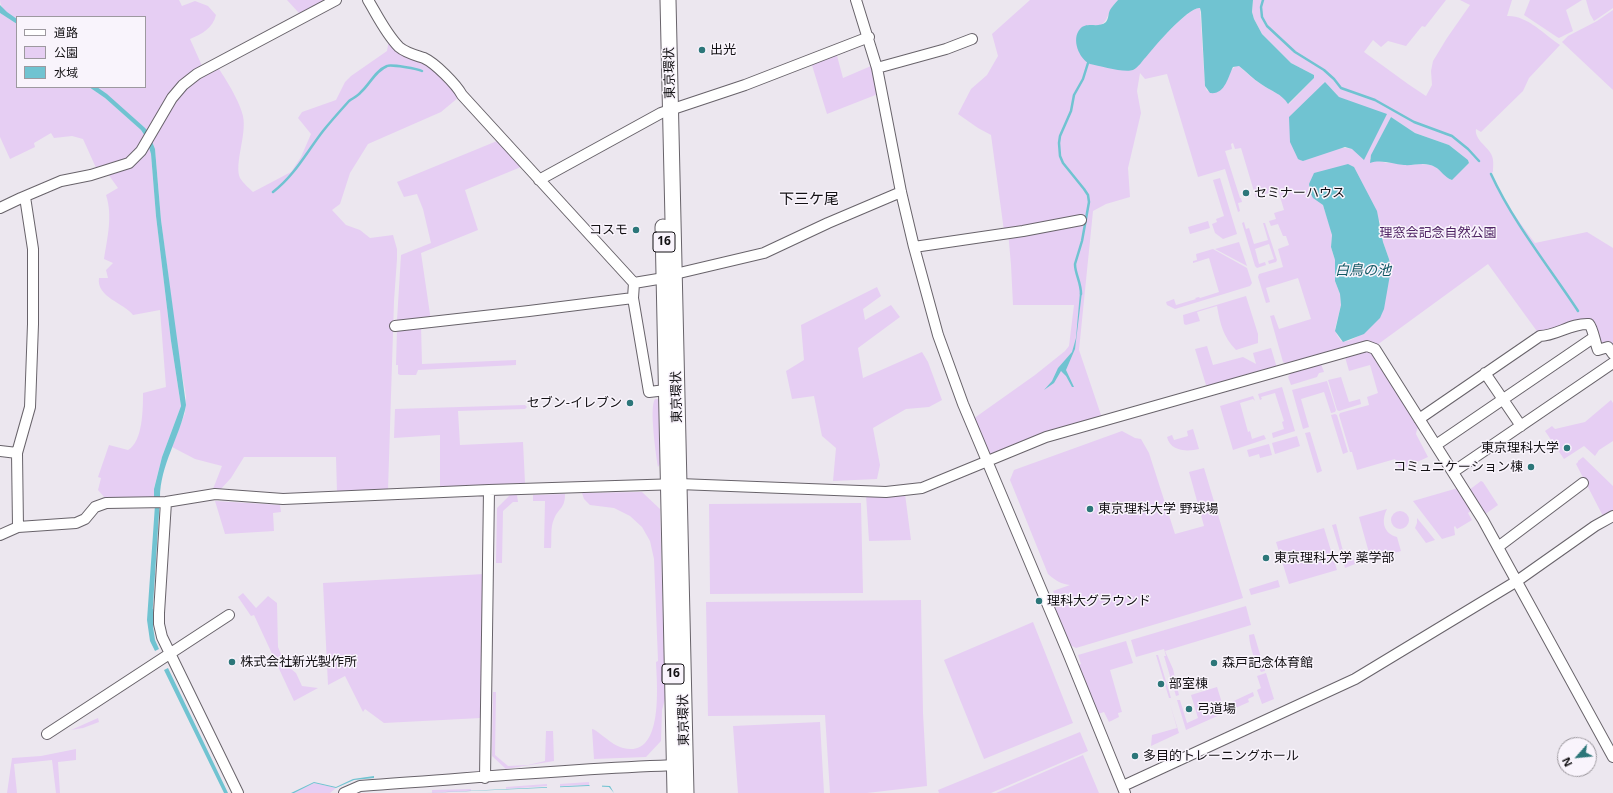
<!DOCTYPE html>
<meta charset="utf-8">
<style>
body{margin:0}
#map{position:relative;width:1613px;height:793px;overflow:hidden;background:#ece7ef;font-family:"Open Sans","Noto Sans JP",sans-serif}
canvas{display:block}
.legend{position:absolute;left:16px;top:16px;width:130px;height:72px;box-sizing:border-box;background:#f9f4fc;border:1px solid #9d999f;margin:0;padding:5px 7px;list-style:none;font-size:12px;color:#131114}
.legend li{display:flex;align-items:center;gap:8px;height:20px}
.legend b{width:20px;border:1px solid #9d999f}
.north{position:absolute;left:1557px;top:737px;width:40px;height:40px;box-sizing:border-box;background:#f9f4fc;border:1px solid #9d999f;border-radius:50%;rotate:243deg;font-size:11px;font-weight:700;line-height:16px;text-align:center;color:#131114}
.north::after{content:'';display:block;margin:auto;width:14px;height:18px;background:#2c7679;clip-path:polygon(50% 0,100% 100%,50% 72%,0 100%)}
</style>
<div id="map">
<canvas width="1613" height="793"></canvas>
<ul class="legend">
<li><b style="height:5px;background:#fff"></b>道路</li>
<li><b style="height:11px;background:#e6cef3"></b>公園</li>
<li><b style="height:11px;background:#70c3d1"></b>水域</li>
</ul>
<div class="north">N</div>
</div>
<script>
const g = document.querySelector('canvas').getContext('2d');
g.lineJoin = 'round';
function paint(path, color) {
  g.fillStyle = color;
  g.fill(path, 'evenodd');
}
function trace(path, color, width, dash) {
  g.strokeStyle = color;
  g.lineWidth = width;
  g.lineCap = dash ? 'butt' : 'round';
  g.setLineDash(dash || []);
  g.stroke(path);
}
function write(font, color, halo, rows, align = 'center') {
  g.font = font + ' "Open Sans","Noto Sans JP",sans-serif';
  g.lineWidth = 3;
  g.setLineDash([]);
  g.textBaseline = 'middle';
  g.strokeStyle = halo;
  g.fillStyle = color;
  for (const [text, x, y, turn = 0] of rows) {
    g.save();
    g.translate(x, y);
    g.rotate((+turn || 0) * Math.PI / 180);
    g.textAlign = isNaN(turn) ? turn : align;
    if (halo) g.strokeText(text, 0, 0);
    g.fillText(text, 0, 0);
    g.restore();
  }
}
paint(new Path2D(`
 M 0,0 L 179,0 L 182,6 L 195,1 L 208,6 L 216,15 C 213,28 202,34 190,39 L 203,68 L 148,131 L 97,87 L 145,87 L 145,17 L 17,17 L 17,19 C 9,14 0,10 0,0 Z
 M 287,0 L 330,0 L 306,14 L 299,13 Z
 M 1030,0 L 1118,0 C 1115,3 1112,7 1110,11 C 1105,23 1103,28 1088,25 L 1086,62 L 1090,64 L 1137,67 C 1145,57 1188,6 1200,8 L 1205,86 L 1207,91 L 1237,65 L 1239,66 C 1246,72 1253,79 1261,84 C 1271,91 1282,94 1289,104 L 1314,78 L 1314,75 L 1291,63 L 1262,34 L 1254,19 L 1252,12 L 1253,0 L 1446,0 L 1425,27 L 1422,26 L 1406,46 L 1388,41 L 1381,47 L 1373,40 L 1364,52 L 1408,84 L 1426,96 L 1432,85 L 1431,71 L 1433,61 L 1447,38 L 1470,5 L 1460,0 L 1512,0 L 1507,16 C 1527,15 1545,35 1560,45 L 1529,78 L 1523,91 L 1481,132 L 1476,129 C 1474,140 1489,147 1492,156 C 1494,161 1493,167 1493,172 L 1490,174 C 1503,199 1518,221 1535,243 L 1587,232 L 1613,248 L 1613,350 L 1599,347 L 1593,325 L 1539,334 L 1488,264 L 1377,345 L 1371,342 L 1289,365 L 1283,362 L 1270,316 L 1274,315 L 1279,329 L 1311,319 L 1298,278 L 1266,288 L 1270,302 L 1266,303 L 1258,277 L 1259,274 L 1283,267 L 1278,249 L 1289,245 L 1286,236 L 1283,236 L 1278,224 L 1271,226 L 1269,221 L 1276,219 L 1274,213 L 1284,210 L 1278,190 L 1259,196 L 1256,198 L 1241,148 L 1235,149 L 1233,143 L 1231,144 L 1232,149 L 1225,151 L 1240,198 L 1241,198 L 1242,202 L 1238,203 L 1240,211 L 1238,212 L 1225,169 L 1198,177 L 1167,74 L 1145,79 L 1140,73 L 1137,91 L 1141,113 L 1128,168 L 1130,197 L 1106,204 L 1093,211 L 1079,350 L 1102,418 L 990,458 L 973,419 L 1035,375 L 1065,351 L 1069,346 L 1074,305 L 1013,305 L 1011,265 L 1008,231 L 1004,231 L 991,135 L 978,128 L 958,114 L 971,89 L 987,75 L 998,56 L 992,34 ZM 1324,82 L 1339,97 L 1352,149 C 1336,145 1318,155 1303,161 ZM 1391,117 L 1415,133 L 1449,145 L 1468,160 L 1469,163 L 1451,180 L 1436,167 L 1430,165 L 1421,164 L 1404,165 L 1397,163 L 1387,163 L 1370,159 ZM 1309,184 L 1380,221 L 1383,242 L 1389,259 L 1391,269 L 1382,313 C 1377,323 1352,345 1341,341 L 1337,335 L 1335,329 L 1341,305 L 1340,294 L 1335,281 L 1335,260 L 1331,247 L 1332,235 L 1331,229 L 1323,205 L 1310,192 Z
 M 1530,0 L 1582,0 L 1566,10 L 1573,31 L 1559,38 L 1557,37 L 1524,15 Z
 M 1586,0 L 1613,0 L 1613,8 L 1594,21 L 1590,14 Z
 M 1613,10 L 1613,90 L 1562,42 L 1568,36 L 1597,21 Z
 M 0,13 L 17,24 L 17,87 L 89,87 L 105,98 L 141,130 L 145,136 L 131,157 L 97,170 L 83,139 L 72,136 L 54,138 L 51,133 L 34,143 L 35,147 L 10,159 L 0,137 Z
 M 389,39 L 424,62 L 437,72 L 459,97 L 441,112 L 368,144 L 350,173 L 340,204 L 332,210 L 346,225 L 360,230 L 370,238 L 393,235 L 397,249 L 397,259 L 394,301 L 388,490 L 337,492 L 336,457 L 244,457 L 231,478 L 220,490 L 213,489 L 222,466 L 195,459 L 172,447 L 185,413 L 186,396 L 177,345 L 161,220 L 155,149 L 151,139 L 181,92 L 199,79 L 219,69 C 227,81 240,102 243,116 C 247,135 234,164 240,178 C 243,183 249,188 253,192 L 291,172 L 301,157 L 311,134 L 298,118 L 302,112 L 336,100 L 345,82 L 351,76 L 387,51 Z
 M 836,52 L 843,78 L 871,66 L 878,94 L 827,114 L 811,62 Z
 M 497,141 L 521,167 L 465,190 L 478,230 L 421,253 L 431,321 L 400,323 L 397,320 L 401,255 L 431,243 L 423,209 L 417,194 L 404,197 L 397,182 Z
 M 148,144 L 151,154 L 156,216 L 171,341 L 181,406 L 162,457 L 154,488 L 154,498 L 105,498 L 98,490 L 101,478 L 98,477 L 109,445 L 128,450 C 143,442 143,408 143,393 L 166,387 L 160,310 L 133,315 C 124,303 96,297 99,278 L 108,278 L 106,270 L 113,263 L 104,259 C 107,239 113,216 106,195 L 118,188 L 108,174 Z
 M 1220,178 L 1237,234 L 1223,239 L 1215,233 L 1212,224 L 1217,222 L 1216,219 L 1224,216 L 1213,180 Z
 M 1208,221 L 1210,228 L 1190,234 L 1188,227 Z
 M 1244,222 L 1246,229 L 1249,228 L 1254,244 L 1268,240 L 1263,223 L 1265,223 L 1277,260 L 1276,262 L 1269,264 L 1268,261 L 1274,259 L 1269,244 L 1255,249 L 1259,264 L 1265,262 L 1266,265 L 1257,268 L 1255,266 L 1242,223 Z
 M 1239,242 L 1247,266 L 1215,249 Z
 M 1213,249 L 1247,268 L 1252,283 L 1250,286 L 1175,309 L 1167,305 L 1166,302 L 1174,299 L 1176,305 L 1196,299 L 1195,298 L 1199,297 L 1200,298 L 1219,292 L 1209,258 L 1193,263 L 1193,261 L 1197,260 L 1196,254 Z
 M 877,287 L 881,296 L 863,309 L 865,320 L 891,305 L 900,317 L 858,348 L 863,378 L 922,352 L 928,362 L 942,400 L 929,407 L 906,409 L 873,428 L 880,465 L 877,479 L 833,481 L 836,448 L 822,436 L 814,396 L 792,399 L 786,371 L 804,360 L 801,325 Z
 M 1246,296 L 1258,334 L 1258,343 L 1236,350 C 1223,337 1220,323 1217,306 L 1197,312 L 1200,321 L 1186,325 L 1184,324 L 1183,315 Z
 M 421,325 L 422,364 L 516,360 L 516,365 L 418,370 L 416,375 L 400,375 L 398,374 L 398,365 L 396,365 L 397,329 Z
 M 1207,346 L 1213,365 L 1243,357 L 1256,364 L 1253,353 L 1271,348 L 1277,368 L 1212,387 L 1206,385 L 1195,349 Z
 M 1369,351 L 1372,352 L 1420,427 L 1417,429 L 1416,434 L 1428,457 L 1400,470 L 1395,459 L 1357,470 L 1352,452 L 1350,452 L 1339,415 L 1340,413 L 1369,405 L 1367,397 L 1378,393 L 1370,365 L 1349,371 L 1345,357 Z
 M 1321,364 L 1324,372 L 1319,373 L 1317,377 L 1291,385 L 1288,377 L 1292,372 Z
 M 1341,377 L 1349,402 L 1360,399 L 1361,404 L 1339,411 L 1337,410 L 1328,380 Z
 M 1327,381 L 1336,410 L 1335,412 L 1331,413 L 1324,392 L 1301,399 L 1309,427 L 1303,429 L 1292,390 Z
 M 1282,387 L 1295,431 L 1273,438 L 1272,433 L 1284,429 L 1282,422 L 1284,421 L 1275,393 L 1261,397 L 1262,399 L 1260,400 L 1258,394 Z
 M 1253,396 L 1255,401 L 1253,399 L 1240,403 L 1248,432 L 1250,431 L 1252,439 L 1264,435 L 1266,439 L 1233,450 L 1220,406 Z
 M 655,399 L 659,399 L 660,464 L 658,467 C 656,455 649,407 655,399 Z
 M 1611,400 L 1613,403 L 1613,441 L 1599,450 L 1595,456 L 1584,446 L 1564,459 L 1545,431 L 1552,426 L 1555,429 L 1585,422 Z
 M 525,405 L 527,407 L 525,409 L 458,411 L 460,445 L 523,442 L 525,483 L 440,487 L 440,435 L 394,438 L 395,409 Z
 M 1335,414 L 1337,415 L 1348,452 L 1343,454 L 1331,415 Z
 M 1193,429 L 1199,449 C 1187,452 1170,451 1167,437 L 1172,435 L 1174,440 L 1188,436 L 1187,431 Z
 M 1122,431 L 1135,438 L 1141,439 L 1149,453 L 1175,534 L 1204,526 L 1189,472 L 1204,468 L 1243,598 L 1076,648 L 1070,645 L 1050,600 L 1056,598 L 1053,591 L 1070,585 C 1061,584 1056,581 1048,574 L 1010,480 L 1014,470 Z
 M 1310,432 L 1322,471 L 1317,473 L 1305,433 Z
 M 1297,436 L 1300,446 L 1275,454 L 1272,443 Z
 M 1269,444 L 1272,455 L 1260,458 L 1259,454 L 1249,457 L 1247,450 Z
 M 1583,457 L 1613,486 L 1613,512 L 1604,518 L 1576,464 L 1578,462 L 1578,461 Z
 M 1481,481 L 1483,482 L 1498,505 L 1484,515 L 1469,490 Z
 M 1458,488 L 1472,510 L 1468,513 L 1472,520 L 1457,529 L 1455,526 L 1454,527 L 1455,535 L 1442,539 L 1413,501 Z
 M 642,492 L 660,509 L 665,699 L 662,710 L 661,741 L 646,757 L 594,759 L 592,729 C 598,730 611,745 623,748 C 664,759 657,685 656,662 L 658,661 L 654,559 L 650,541 L 642,527 L 630,516 L 614,508 L 590,505 L 584,499 L 582,493 Z
 M 565,494 C 565,509 559,507 554,519 C 550,528 552,539 551,548 L 544,548 L 545,501 L 533,501 L 533,495 Z
 M 905,494 L 911,540 L 869,541 L 866,495 Z
 M 510,495 L 517,495 L 518,502 L 513,502 L 503,511 L 502,563 L 496,563 L 497,508 Z
 M 215,501 L 280,505 L 281,512 L 273,513 L 274,531 L 225,534 Z
 M 861,503 L 863,593 L 710,594 L 709,504 Z
 M 1387,509 C 1381,521 1383,533 1397,537 L 1401,551 L 1371,560 L 1359,517 Z
 M1391 520a9 9 0 1 1 18 0a9 9 0 1 1-18 0Z
 M 1417,518 L 1435,540 L 1426,543 L 1415,528 L 1417,523 Z
 M 1336,524 L 1343,551 L 1350,550 L 1355,564 L 1345,568 L 1332,525 Z
 M 1324,528 L 1337,570 L 1289,584 L 1276,542 Z
 M 484,574 L 481,718 L 384,723 L 365,709 L 363,712 L 345,676 L 328,685 L 323,583 Z
 M 1278,580 L 1280,587 L 1251,595 L 1249,589 Z
 M 243,593 L 256,608 L 268,596 L 277,603 L 278,647 L 285,664 L 296,673 L 302,686 L 318,688 L 294,701 L 254,615 L 251,616 L 238,597 Z
 M 921,600 L 923,713 L 927,786 L 867,793 L 830,793 L 825,715 L 708,716 L 706,602 Z
 M 1246,606 L 1251,625 L 1165,651 L 1173,669 L 1179,695 L 1176,696 L 1164,656 L 1166,656 L 1164,649 L 1136,657 L 1131,640 Z
 M 1033,622 L 1073,723 L 984,759 L 944,660 Z
 M 1254,634 L 1265,671 L 1261,672 C 1255,661 1250,649 1249,635 Z
 M 1126,641 L 1133,663 L 1110,670 L 1122,712 L 1118,713 L 1119,717 L 1109,722 L 1104,712 L 1098,714 L 1078,665 L 1081,664 L 1078,655 Z
 M 1156,655 L 1158,655 L 1171,698 L 1169,698 Z
 M 1266,673 L 1274,699 L 1262,704 L 1257,690 L 1261,688 L 1257,676 Z
 M 1217,687 L 1223,706 L 1253,692 L 1254,696 L 1248,699 L 1249,702 L 1186,730 L 1177,700 L 1180,700 L 1187,723 L 1198,718 L 1191,695 Z
 M 493,692 L 496,692 L 495,755 L 508,766 L 528,765 L 545,761 L 546,731 L 553,731 L 554,761 L 506,769 L 492,756 Z
 M 1170,704 L 1179,733 L 1151,746 L 1152,735 L 1177,728 Z
 M 98,718 L 99,722 L 83,728 L 71,730 Z
 M 820,722 L 824,793 L 738,793 L 733,726 Z
 M 1080,732 L 1088,751 L 991,793 L 939,793 L 938,790 Z
 M 76,749 L 76,760 L 58,762 L 60,793 L 56,793 L 52,760 L 14,764 L 17,793 L 7,793 L 12,758 L 41,756 Z
 M 1083,755 L 1099,793 L 996,793 Z
 M 589,782 L 589,785 L 560,786 L 560,784 Z
 M 314,783 L 336,788 L 330,793 L 294,793 Z
 M 547,784 L 547,786 L 506,789 L 506,787 Z
 M 471,789 L 471,791 L 432,793 L 432,790 Z`), '#e6cef3');
paint(new Path2D(`
 M 1118,0 L 1253,0 L 1252,12 L 1254,19 L 1262,34 L 1291,63 L 1314,75 L 1314,78 L 1288,104 C 1282,94 1271,91 1261,84 C 1253,79 1247,72 1239,66 L 1233,67 C 1228,77 1225,95 1210,93 L 1205,86 L 1201,12 L 1200,8 C 1189,6 1154,47 1146,57 C 1142,61 1139,67 1133,70 C 1124,73 1100,66 1090,64 C 1079,59 1071,39 1080,29 C 1087,21 1098,29 1106,22 C 1109,18 1108,14 1110,10 C 1112,7 1115,3 1118,0 Z
 M 0,5 L 7,12 L 17,19 L 17,24 L 0,13 Z
 M 1325,82 L 1339,97 L 1387,114 L 1364,160 L 1352,149 L 1345,147 L 1303,161 L 1300,160 L 1298,159 L 1290,142 L 1289,117 Z
 M 89,87 L 97,87 L 107,94 L 144,127 L 148,131 L 145,136 L 141,130 L 105,98 Z
 M 1391,117 L 1415,133 L 1449,145 L 1468,160 L 1469,163 L 1452,180 C 1445,178 1441,170 1435,167 C 1425,161 1414,166 1404,165 C 1393,164 1381,159 1370,163 L 1371,155 Z
 M 151,139 L 155,149 L 161,220 L 186,405 C 180,437 160,465 160,498 L 154,498 L 154,489 L 162,457 L 181,406 L 171,341 L 156,216 L 151,154 L 148,144 Z
 M 1348,164 L 1354,167 L 1377,211 L 1383,242 L 1389,259 L 1391,269 L 1384,309 L 1380,318 L 1364,334 L 1343,342 L 1335,331 L 1341,305 L 1340,294 L 1335,281 L 1335,260 L 1331,247 L 1332,235 L 1323,205 L 1313,198 L 1310,192 L 1309,184 L 1314,173 Z
 M 1080,292 L 1082,292 L 1075,349 L 1066,370 L 1074,387 L 1072,387 L 1066,376 L 1061,371 L 1054,383 L 1044,390 L 1052,381 L 1058,368 L 1072,352 L 1076,338 Z
 M 155,505 L 159,506 L 159,513 L 152,620 L 155,640 L 159,649 L 155,651 L 150,641 L 147,620 Z
 M 168,668 L 228,793 L 224,793 L 164,670 Z
 M 374,776 L 374,778 L 354,780 L 336,788 L 314,783 L 294,793 L 291,793 L 314,782 L 336,787 L 353,779 Z
 M 589,785 L 610,786 L 614,793 L 609,787 L 588,786 L 425,793 Z`), '#70c3d1');
paint(new Path2D(`
 M 589,783 L 602,783 L 602,789 L 590,788 Z
 M 547,784 L 560,784 L 560,789 L 547,790 Z`), '#ece7ef');
trace(new Path2D(`
 M 1263,0 L 1261,7 L 1262,17 L 1267,26 L 1295,52 L 1324,70 L 1334,79 L 1341,88 L 1375,100 L 1414,122 L 1452,136 L 1468,149 L 1479,161
 M 1491,174 C 1513,222 1549,267 1578,311
 M 273,192 C 295,175 306,153 323,131 C 331,121 340,111 349,101 C 353,98 358,96 361,92 C 370,84 375,71 387,66 C 391,64 418,69 422,71
 M 1081,294 C 1081,282 1075,274 1075,264 L 1082,241 L 1089,202 L 1088,195 L 1084,189 L 1063,163 L 1060,156 L 1059,143 L 1060,136 L 1071,111 L 1074,95 L 1083,79 L 1088,63
 M 152,610 L 152,627`), '#70c3d1', 2.5);
const minor = new Path2D(`
 M 368,0 C 377,15 386,34 399,47 C 406,53 415,55 424,58 C 435,63 456,84 462,95 L 634,283
 M 856,0 L 877,68 L 901,192 L 914,247 L 938,335 L 963,404 L 1068,653 L 1125,793
 M 877,68 L 946,49 L 972,39
 M 539,180 L 661,113 L 745,85 L 869,37
 M 0,208 L 21,198 L 61,181 L 91,175 L 129,163 L 141,151 L 172,98 L 183,85 L 197,74 L 336,0
 M 914,247 L 1023,231 L 1081,220
 M 634,283 L 664,278 L 675,274 L 764,253 L 828,223 L 901,192
 M 634,283 L 633,298 L 649,392 L 666,390
 M 395,326 L 529,311 L 633,298
 M 1485,373 L 1521,426
 M 1419,419 L 1540,336 C 1556,336 1571,323 1589,324 C 1593,328 1595,343 1598,350 L 1608,347 L 1613,354
 M 1436,445 L 1593,338
 M 0,451 L 17,453
 M 1453,472 L 1613,363
 M 166,502 L 159,613 L 159,624 L 162,637 L 238,793
 M 18,527 L 17,453 L 30,407 L 33,324 L 33,249 L 25,197
 M 0,535 L 18,527 L 76,523 L 85,519 L 95,507 L 106,503 L 166,502 L 215,494 L 283,499 L 489,490 L 679,484 L 886,492 L 922,488 L 1046,437 L 1367,346 L 1375,349 L 1483,520 L 1613,757
 M 1498,547 L 1583,483
 M 47,734 L 229,615
 M 485,778 L 489,490
 M 1123,786 L 1355,679 L 1517,581 L 1595,526 L 1613,516
 M 344,793 L 360,786 L 373,785 C 475,778 577,768 680,765`);
const highway = new Path2D(`
 M 668,0 L 686,793
 M 663,227 L 675,793`);
trace(minor, '#68636a', 12);
trace(highway, '#68636a', 17);
trace(minor, '#fff', 10);
trace(highway, '#fff', 15);
for (const [x, y, r, color] of [
 [702,50,4,"#2c7679"],
 [1246,193,4,"#2c7679"],
 [636,230,4,"#2c7679"],
 [630,403,4,"#2c7679"],
 [1567,448,4,"#2c7679"],
 [1531,467,4,"#2c7679"],
 [1090,509,4,"#2c7679"],
 [1266,558,4,"#2c7679"],
 [1039,601,4,"#2c7679"],
 [232,662,4,"#2c7679"],
 [1214,663,4,"#2c7679"],
 [1161,684,4,"#2c7679"],
 [1189,709,4,"#2c7679"],
 [1135,756,4,"#2c7679"]
]) {
  const dot = new Path2D();
  dot.arc(x, y, r, 0, 2 * Math.PI);
  g.fillStyle = color;
  g.fill(dot);
  trace(dot, '#f9f4fc', 1.5);
}
for (const [x, y, w] of [
 [664,242,22],
 [673,674,22]
]) {
  const box = new Path2D();
  box.roundRect(x - w / 2, y - 10, w, 20, 3);
  g.fillStyle = '#f9f4fc';
  g.fill(box);
  trace(box, '#131114', 1);
}
write('bold 12px', '#131114', null, [
 ["16",664,242],
 ["16",673,674]
]);
write('13px', '#131114', '#f9f4fc', [
 ["出光",710,50],
 ["セミナーハウス",1254,193],
 ["コスモ",628,230,"right"],
 ["セブン-イレブン",622,403,"right"],
 ["東京理科大学",1559,448,"right"],
 ["コミュニケーション棟",1523,467,"right"],
 ["東京理科大学 野球場",1098,509],
 ["東京理科大学 薬学部",1274,558],
 ["理科大グラウンド",1047,601],
 ["株式会社新光製作所",240,662],
 ["森戸記念体育館",1222,663],
 ["部室棟",1169,684],
 ["弓道場",1197,709],
 ["多目的トレーニングホール",1143,756]
], 'left');
write('13px', '#131114', '#f9f4fc', [
 ["東京環状",670,73,-91],
 ["東京環状",677,397,-91],
 ["東京環状",684,720,-91]
]);
write('13px', '#502464', '#f9f4fc', [
 ["理窓会記念自然公園",1438,233]
]);
write('italic 14px', '#0f5762', '#f9f4fc', [
 ["白鳥の池",1363,271]
]);
write('15px', '#131114', '#f9f4fc', [
 ["下三ケ尾",809,200]
]);
</script>
